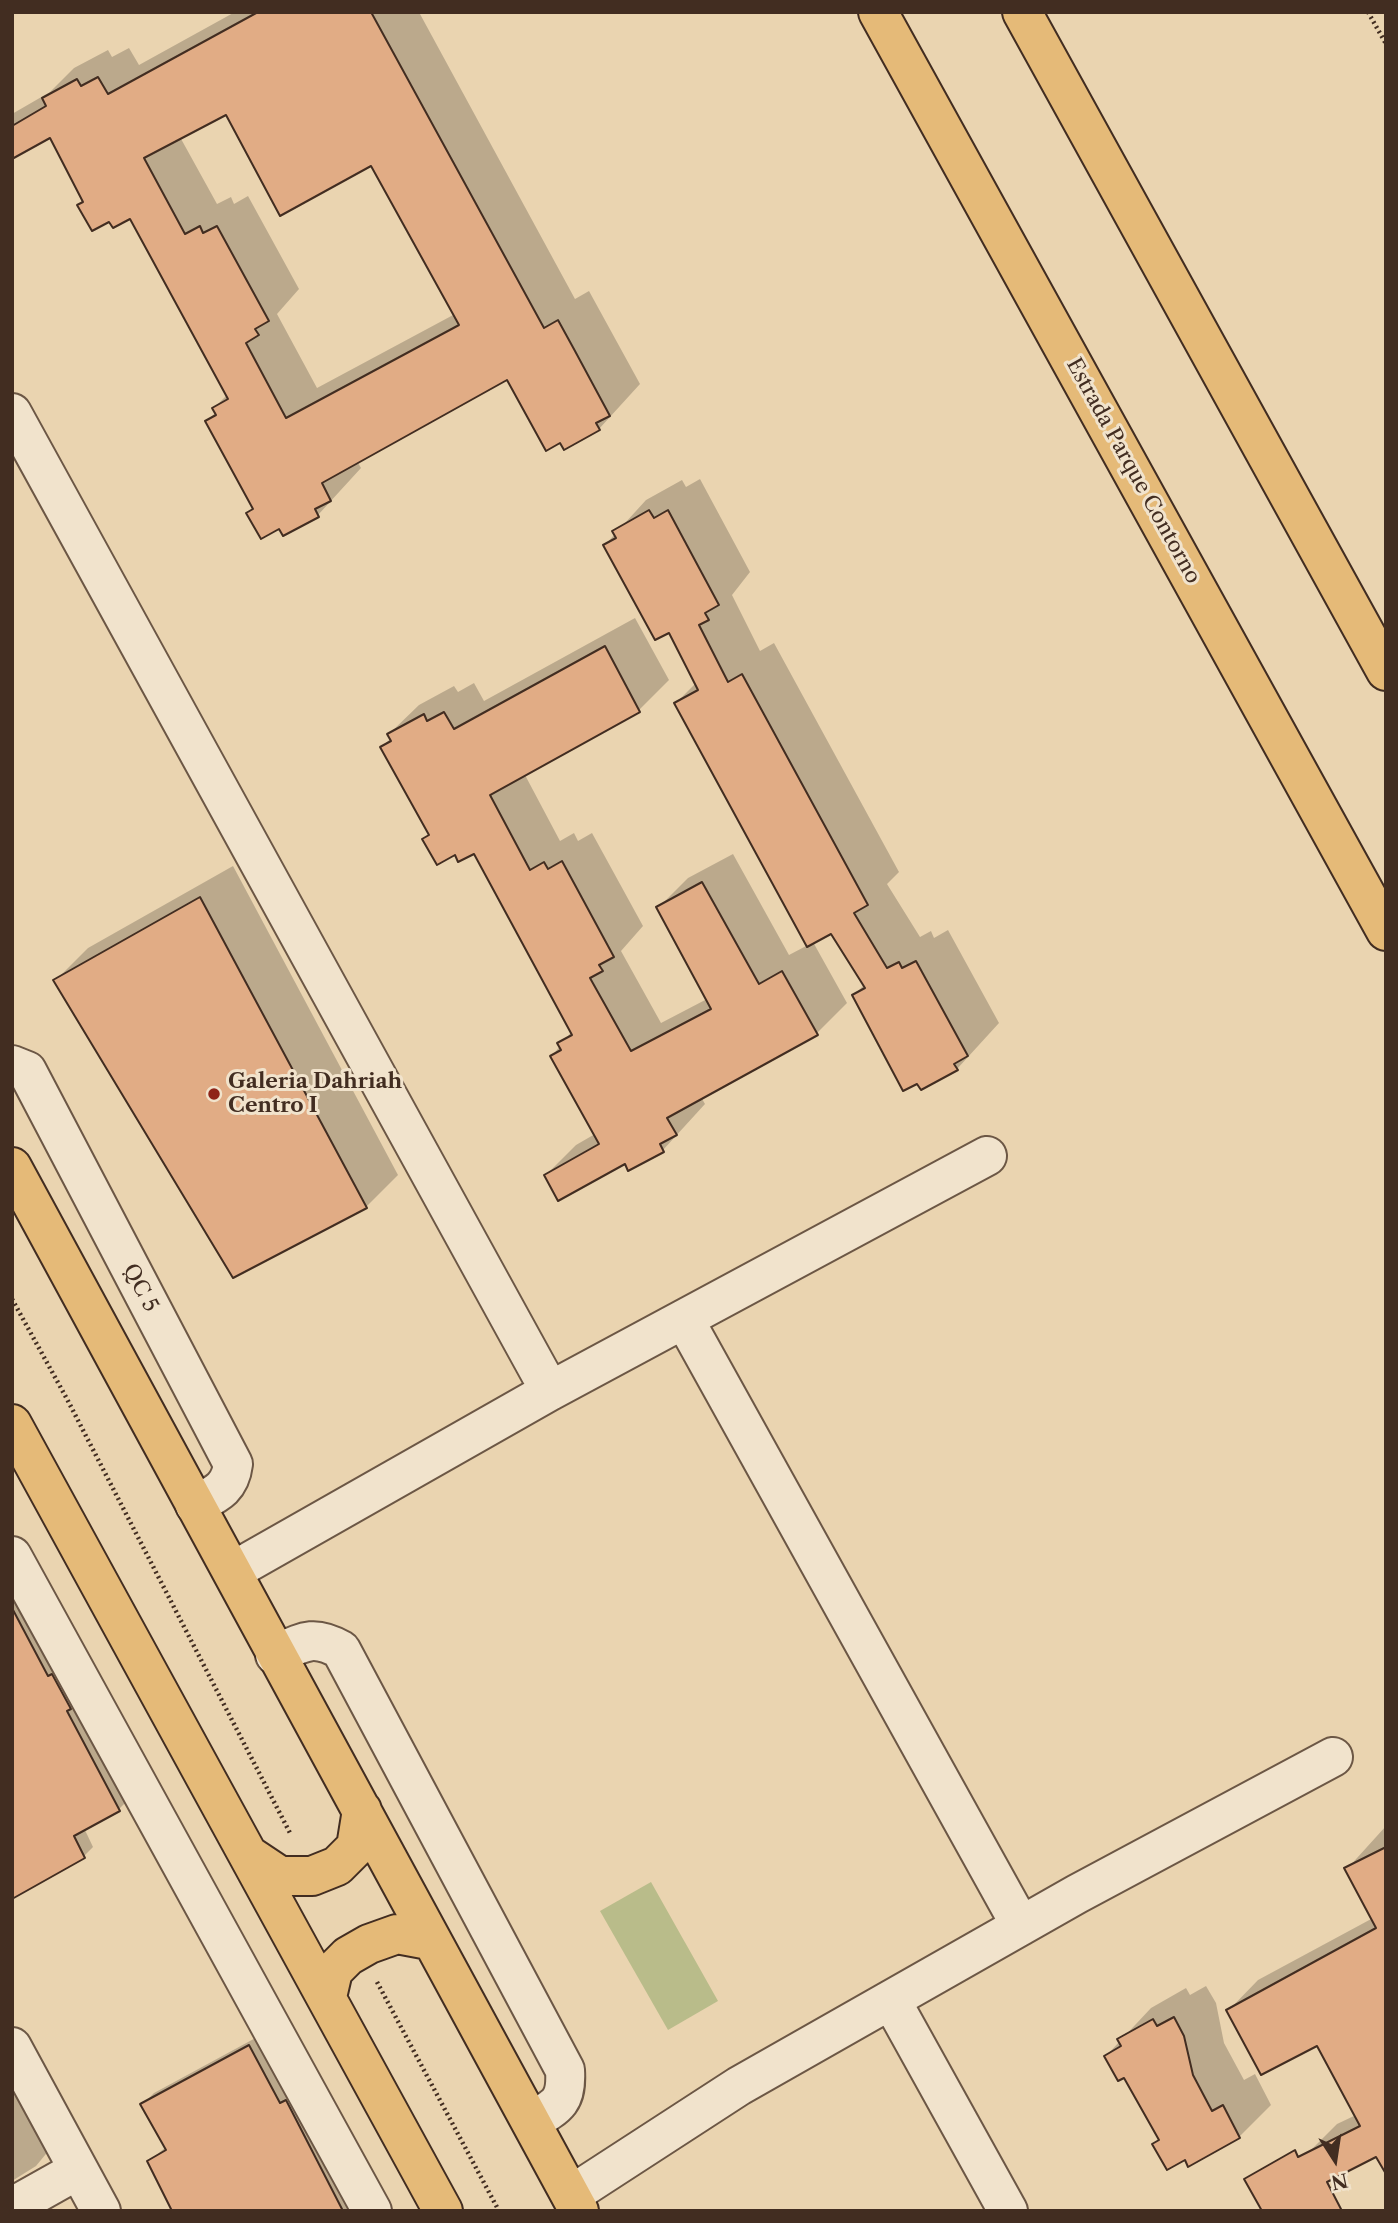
<!DOCTYPE html>
<style>
body{margin:0}
#map{position:relative;width:1398px;height:2223px;overflow:hidden;background:#ead4b0;font-family:"Libre Caslon Text",serif}
canvas{display:block}
.frame{position:absolute;inset:0;border:14px solid #422d21;pointer-events:none}
.north{position:absolute;left:1300px;top:2125px;width:70px;height:70px;-webkit-text-stroke:5px #f1e3cc;paint-order:stroke;rotate:168deg;font-size:19px;font-weight:700;line-height:28px;text-align:center;color:#422d21}
.north::after{content:'';display:block;margin:auto;width:24px;height:32px;background:#422d21;clip-path:polygon(50% 0,100% 100%,50% 72%,0 100%)}
</style>
<div id="map">
<canvas width="1398" height="2223"></canvas>
<div class="frame"></div>
<div class="north">N</div>
</div>
<script>
const g = document.querySelector('canvas').getContext('2d');
g.lineJoin = 'round';
function paint(path, color) {
  g.fillStyle = color;
  g.fill(path, 'evenodd');
}
function trace(path, color, width, dash) {
  g.strokeStyle = color;
  g.lineWidth = width;
  g.lineCap = dash ? 'butt' : 'round';
  g.setLineDash(dash || []);
  g.stroke(path);
}
function write(font, color, halo, rows, align = 'center') {
  g.font = font + ' "Libre Caslon Text",serif';
  g.lineWidth = 6;
  g.setLineDash([]);
  g.textBaseline = 'middle';
  g.strokeStyle = halo;
  g.fillStyle = color;
  for (const [text, x, y, turn = 0] of rows) {
    g.save();
    g.translate(x, y);
    g.rotate((+turn || 0) * Math.PI / 180);
    g.textAlign = isNaN(turn) ? turn : align;
    if (halo) g.strokeText(text, 0, 0);
    g.fillText(text, 0, 0);
    g.restore();
  }
}
paint(new Path2D(`
 M 651,1882 L 718,2001 L 668,2030 L 600,1911 Z`), '#b9bc8a');
paint(new Path2D(`
 M 235,12 L 420,14 L 575,299 L 589,291 L 640,384 L 599,429 L 507,377 L 357,461 L 361,468 L 318,515 L 280,527 L 248,513 L 254,507 L 207,421 L 216,412 L 214,408 L 227,395 L 130,217 L 110,219 L 79,205 L 84,200 L 51,136 L 12,157 L 12,114 L 50,92 L 74,68 L 108,50 L 112,57 L 129,48 L 139,65 ZM 226,113 L 372,164 L 455,314 L 317,388 L 277,314 L 299,289 L 248,196 L 234,204 L 231,197 L 217,204 L 180,137 Z
 M 700,479 L 750,572 L 732,595 L 760,651 L 774,643 L 899,872 L 887,884 L 920,937 L 931,931 L 934,938 L 948,930 L 999,1023 L 957,1069 L 854,995 L 864,985 L 832,932 L 813,942 L 847,1003 L 817,1033 L 701,1097 L 705,1104 L 663,1150 L 629,1169 L 626,1162 L 546,1175 L 576,1145 L 595,1134 L 552,1056 L 572,1031 L 474,851 L 424,839 L 430,833 L 382,747 L 391,738 L 389,734 L 419,705 L 454,686 L 458,692 L 474,683 L 484,701 L 635,618 L 669,680 L 639,710 L 525,775 L 560,841 L 574,833 L 578,841 L 592,833 L 643,926 L 621,951 L 661,1023 L 707,999 L 658,908 L 688,878 L 733,854 L 789,955 L 808,945 L 676,703 L 696,683 L 670,631 L 605,545 L 646,500 L 682,480 L 686,487 Z
 M 233,866 L 398,1175 L 366,1207 L 56,980 L 88,948 Z
 M 12,1576 L 128,1800 L 119,1809 L 84,1828 L 93,1847 L 84,1856 L 12,1897 Z
 M 1386,1826 L 1386,2148 L 1307,2154 L 1337,2124 L 1356,2115 L 1317,2043 L 1228,2011 L 1258,1980 L 1373,1918 L 1347,1869 Z
 M 1206,1986 L 1216,2003 L 1224,2043 L 1244,2080 L 1255,2074 L 1271,2105 L 1239,2137 L 1186,2158 L 1154,2144 L 1160,2138 L 1125,2076 L 1106,2056 L 1151,2008 L 1186,1988 L 1190,1995 Z
 M 261,2035 L 362,2211 L 215,2211 L 149,2161 L 166,2147 L 143,2104 L 154,2093 Z
 M 12,2081 L 50,2149 L 36,2166 L 12,2181 Z`), '#0003');
const building = new Path2D(`
 M 258,12 L 371,12 L 544,328 L 558,320 L 575,351 L 610,416 L 596,423 L 600,430 L 564,450 L 560,443 L 546,451 L 507,380 L 322,483 L 331,501 L 315,509 L 319,517 L 283,536 L 279,529 L 261,539 L 246,513 L 253,509 L 205,421 L 216,415 L 212,408 L 228,399 L 130,219 L 113,228 L 109,222 L 92,231 L 77,205 L 83,202 L 50,138 L 12,159 L 12,126 L 46,106 L 42,98 L 77,79 L 81,86 L 98,77 L 108,94 ZM 226,115 L 280,216 L 371,166 L 459,325 L 286,418 L 246,343 L 259,335 L 255,329 L 269,321 L 217,226 L 203,233 L 200,226 L 185,234 L 144,158 Z
 M 649,510 L 654,518 L 668,510 L 719,605 L 705,613 L 709,620 L 699,625 L 728,682 L 742,674 L 868,905 L 854,913 L 887,968 L 899,962 L 902,968 L 916,961 L 968,1056 L 954,1064 L 958,1070 L 921,1090 L 917,1084 L 903,1091 L 852,995 L 865,988 L 831,934 L 807,947 L 674,703 L 698,690 L 669,633 L 655,640 L 603,545 L 616,538 L 612,531 Z
 M 605,646 L 640,712 L 490,795 L 530,870 L 544,862 L 548,869 L 562,861 L 614,957 L 599,965 L 603,971 L 590,978 L 631,1051 L 711,1009 L 656,907 L 702,882 L 759,984 L 782,971 L 818,1035 L 667,1118 L 677,1135 L 660,1144 L 664,1152 L 628,1171 L 625,1164 L 558,1201 L 544,1175 L 599,1144 L 550,1056 L 561,1050 L 557,1043 L 572,1035 L 474,854 L 458,862 L 455,855 L 437,865 L 422,839 L 429,835 L 380,747 L 391,741 L 387,734 L 424,714 L 427,721 L 444,712 L 454,729 Z
 M 200,897 L 367,1208 L 233,1278 L 53,980 Z
 M 12,1608 L 48,1676 L 52,1674 L 71,1709 L 67,1711 L 120,1811 L 74,1836 L 85,1858 L 12,1899 Z
 M 1386,1847 L 1386,2174 L 1376,2157 L 1327,2182 L 1342,2211 L 1262,2211 L 1244,2179 L 1295,2150 L 1298,2157 L 1360,2126 L 1317,2046 L 1261,2075 L 1226,2010 L 1376,1928 L 1344,1868 Z
 M 1174,2017 L 1184,2036 L 1193,2075 L 1212,2111 L 1223,2105 L 1240,2138 L 1188,2167 L 1185,2160 L 1167,2170 L 1152,2144 L 1159,2140 L 1124,2078 L 1118,2081 L 1104,2056 L 1121,2046 L 1117,2039 L 1153,2019 L 1157,2026 Z
 M 249,2045 L 280,2103 L 286,2100 L 343,2211 L 172,2211 L 147,2161 L 166,2150 L 140,2104 Z`);
paint(building, '#e1ac85');
trace(building, '#422d21', 2);
const minor = new Path2D(`
 M 12,413 L 550,1391
 M 12,1065 L 27,1071 L 233,1464 C 230,1489 216,1494 195,1505
 M 684,1319 L 1021,1926
 M 12,1556 L 372,2211
 M 233,1571 L 550,1391 L 987,1156
 M 275,1655 C 303,1642 313,1634 341,1650 L 565,2070 C 567,2102 558,2106 531,2121
 M 892,2002 L 1008,2211
 M 12,2047 L 101,2211
 M 571,2195 L 739,2086 L 1077,1894 L 1333,1757
 M 12,2207 L 78,2170`);
const major = new Path2D(`
 M 12,1167 L 579,2211
 M 12,1424 L 443,2211
 M 250,1856 L 280,1876 L 312,1876 L 337,1866 L 356,1847 L 362,1810
 M 327,1997 L 333,1971 L 348,1956 L 369,1944 L 397,1934 L 429,1940`);
const highway = new Path2D(`
 M 878,12 L 1386,931
 M 1022,12 L 1386,671`);
trace(minor, '#6c5745', 42);
trace(major, '#422d21', 42);
trace(highway, '#422d21', 42);
trace(new Path2D(`
 M 1368,12 L 1386,44
 M 12,1299 L 67,1399 L 290,1833
 M 377,1982 L 499,2211`), '#422d21', 4.5, [2, 3.5]);
trace(minor, '#f1e3cc', 38);
trace(major, '#e5ba78', 38);
trace(highway, '#e5ba78', 38);
for (const [x, y, r, color] of [
 [214,1094,7,"#8f2418"]
]) {
  const dot = new Path2D();
  dot.arc(x, y, r, 0, 2 * Math.PI);
  g.fillStyle = color;
  g.fill(dot);
  trace(dot, '#f1e3cc', 2.5);
}
write('21px', '#422d21', '#f1e3cc', [
 ["Estrada Parque Contorno",1133,471,61],
 ["QC 5",140,1288,62]
]);
write('bold 21px', '#422d21', '#f1e3cc', [
 ["Galeria Dahriah",228,1082],
 ["Centro I",228,1106]
], 'left');
</script>
